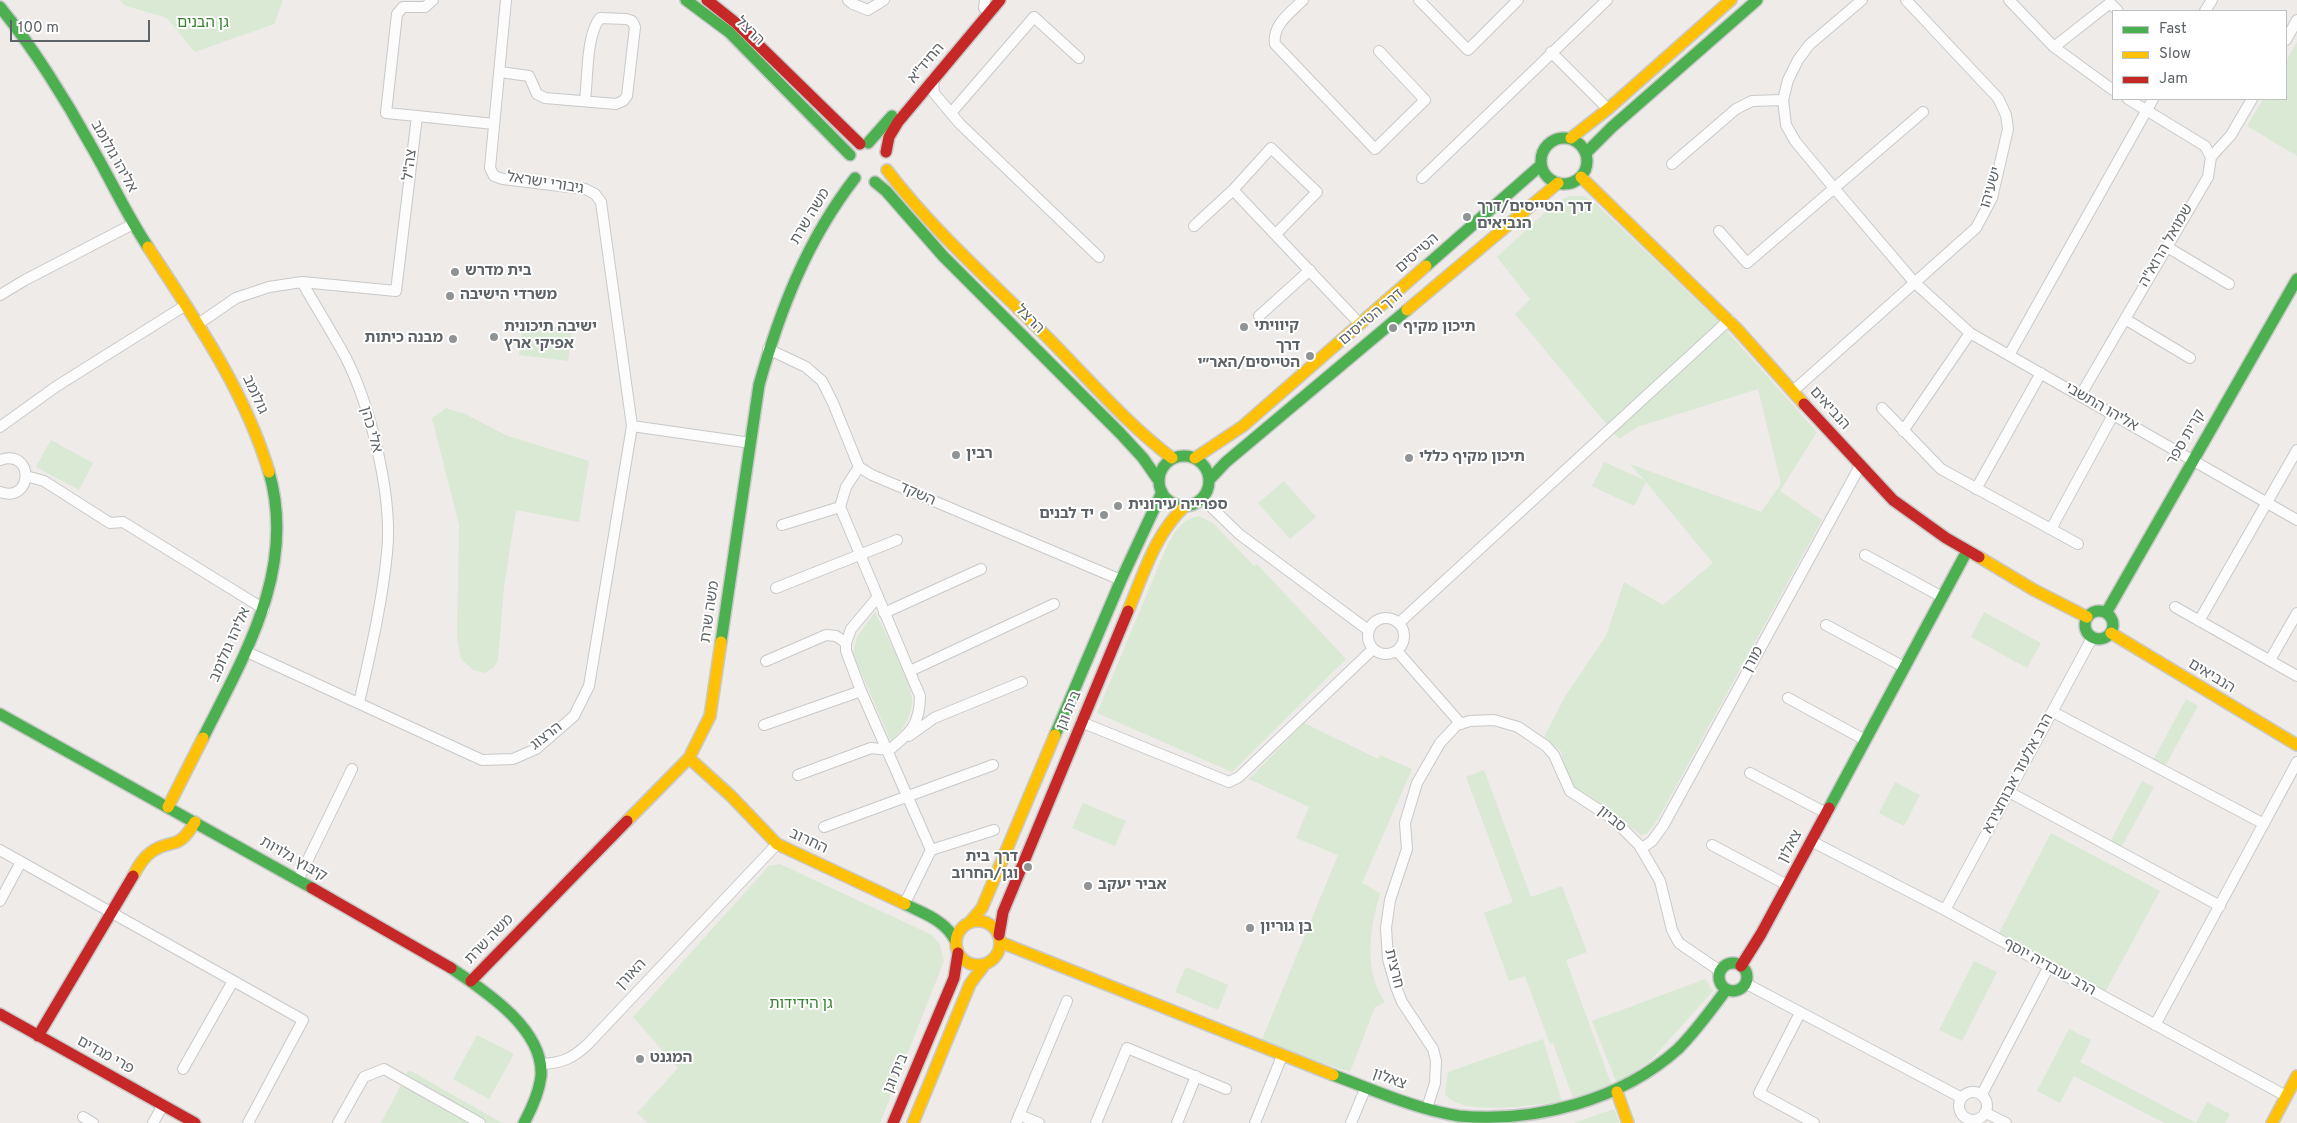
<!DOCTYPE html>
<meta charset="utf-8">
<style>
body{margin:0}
#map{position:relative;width:2297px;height:1123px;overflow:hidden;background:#eeebe8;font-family:Overpass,sans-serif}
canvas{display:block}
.legend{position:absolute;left:2112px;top:10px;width:175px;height:90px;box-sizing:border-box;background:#fff;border:1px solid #bec1c2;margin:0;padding:6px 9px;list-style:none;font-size:15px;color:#5d6366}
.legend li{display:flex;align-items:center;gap:10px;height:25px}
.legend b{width:25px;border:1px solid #bec1c2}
.scale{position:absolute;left:10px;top:20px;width:140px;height:22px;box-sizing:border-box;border:2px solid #5d6366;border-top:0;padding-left:6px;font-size:15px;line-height:18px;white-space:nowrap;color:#5d6366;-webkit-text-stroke:4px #fff;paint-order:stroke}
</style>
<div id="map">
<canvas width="2297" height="1123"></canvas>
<ul class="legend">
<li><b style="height:6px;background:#4caf50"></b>Fast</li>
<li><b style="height:6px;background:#ffc107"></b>Slow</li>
<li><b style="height:6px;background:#c62828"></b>Jam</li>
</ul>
<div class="scale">100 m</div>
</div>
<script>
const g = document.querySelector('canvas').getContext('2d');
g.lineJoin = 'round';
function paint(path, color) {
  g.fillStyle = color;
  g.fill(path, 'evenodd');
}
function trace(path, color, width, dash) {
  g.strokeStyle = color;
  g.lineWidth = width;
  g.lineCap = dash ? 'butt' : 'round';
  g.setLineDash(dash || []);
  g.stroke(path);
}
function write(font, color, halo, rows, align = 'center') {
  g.font = font + ' Overpass,"Noto Sans Hebrew",sans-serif';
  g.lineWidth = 4;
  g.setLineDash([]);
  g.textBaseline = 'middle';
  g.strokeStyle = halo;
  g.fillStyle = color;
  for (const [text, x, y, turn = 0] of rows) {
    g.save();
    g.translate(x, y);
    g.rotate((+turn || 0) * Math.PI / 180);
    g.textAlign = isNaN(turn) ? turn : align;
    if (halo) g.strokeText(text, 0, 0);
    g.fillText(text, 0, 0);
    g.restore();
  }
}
paint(new Path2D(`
 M 120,0 L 283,0 L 274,24 L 195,52 L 167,18 L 124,5 Z
 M 2297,42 L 2297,156 L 2247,126 L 2263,99 L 2286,99 L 2286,61 Z
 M 1570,196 L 1583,196 L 1593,201 L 1716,319 L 1817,432 L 1780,491 L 1822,520 L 1658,819 L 1647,833 L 1641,835 L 1606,807 L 1568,783 L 1561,751 L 1544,737 L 1566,695 L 1606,636 L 1624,582 L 1663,605 L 1713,563 L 1646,482 L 1634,506 L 1592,486 L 1604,462 L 1644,480 L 1630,464 L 1761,512 L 1781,484 L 1758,389 L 1637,427 L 1619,439 L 1515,314 L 1530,299 L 1497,257 L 1556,202 Z
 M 523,323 L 572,329 L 568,361 L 519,355 Z
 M 446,408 L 465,414 L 508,436 L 589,461 L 579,522 L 516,510 L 504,587 L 498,660 L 494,667 L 485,673 L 473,670 L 461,659 L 457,637 L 459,525 L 432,418 Z
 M 51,440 L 93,463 L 79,490 L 36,467 Z
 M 1284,481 L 1316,517 L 1290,539 L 1258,503 Z
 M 1199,516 L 1213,523 L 1254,566 L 1257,564 L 1346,659 L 1232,772 L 1097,713 L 1167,546 C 1174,532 1182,519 1199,516 Z
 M 875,612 C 885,633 912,680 912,701 C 912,718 902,730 891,741 L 853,654 L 857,637 Z
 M 1984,612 L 2041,643 L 2027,668 L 1971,637 Z
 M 2186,699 L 2198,706 L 2163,770 L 2151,764 Z
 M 1304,723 L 1378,759 L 1380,755 L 1412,769 L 1362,883 L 1380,893 C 1370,928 1363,970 1385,1002 L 1375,1007 L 1350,1072 L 1261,1042 L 1338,855 L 1296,838 L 1309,807 L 1249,779 Z
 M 1484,770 L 1531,897 L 1562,886 L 1587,952 L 1566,960 L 1612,1086 L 1574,1101 L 1553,1043 L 1550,1044 L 1525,976 L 1509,981 L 1484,913 L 1513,902 L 1466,777 Z
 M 2142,781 L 2154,787 L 2121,848 L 2110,842 Z
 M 1895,782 L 1920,795 L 1904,826 L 1879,813 Z
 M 1083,803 L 1126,821 L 1115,846 L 1072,828 Z
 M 2051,833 L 2160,891 L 2105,992 L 1998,935 Z
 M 780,864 L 932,935 L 940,945 L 944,961 L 880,1123 L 648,1123 L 637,1113 L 678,1068 L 633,1017 L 769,866 Z
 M 1974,961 L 1997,972 L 1962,1041 L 1939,1030 Z
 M 1186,967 L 1228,985 L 1218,1010 L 1175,992 Z
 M 1705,979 L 1713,991 L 1651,1060 L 1617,1084 L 1592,1021 Z
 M 2069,1029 L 2091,1040 L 2080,1062 L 2196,1123 L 2207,1102 L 2230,1114 L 2225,1123 L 2164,1123 L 2074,1076 L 2060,1103 L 2037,1091 Z
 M 477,1035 L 514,1054 L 489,1099 L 453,1079 Z
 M 1543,1039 L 1562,1102 C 1536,1104 1462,1118 1445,1094 L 1448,1072 Z
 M 409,1070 L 502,1123 L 381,1123 Z
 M 1614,1109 L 1619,1123 L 1574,1123 Z`), '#d9e9d3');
const street = new Path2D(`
 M 848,0 L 853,4 L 868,10 L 884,0
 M 1303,0 C 1291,12 1272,25 1275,44 L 1375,149 L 1425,100 L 1379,51
 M 1419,0 L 1468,50 L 1518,0
 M 1862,0 L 1809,45 L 1798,60 L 1788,80 L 1783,100 L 1786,125 L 1795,141 L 1834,188 L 1914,282 L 1970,333 L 2297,520
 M 2009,0 L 2054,47 L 2113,90
 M 984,8 L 985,0
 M 2205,11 L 2212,0
 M 2286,40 L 2297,20
 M 2054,47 L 2110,3 L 2118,11
 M 1551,52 L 1608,109
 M 500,72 L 529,76 L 537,94 L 545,98 L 616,104 L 623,101 L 627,96 L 635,27 L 632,21 L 626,19 L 600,18 C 586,35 588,78 585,100
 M 933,79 L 934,93 L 960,124 L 1099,257
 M 2128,99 L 2205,146 L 2211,157
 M 951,113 L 1034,17 L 1079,58
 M 417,116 L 494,124
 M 1672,164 L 1736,109 L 1752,101 L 1783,100
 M 1422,178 L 1607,0
 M 1233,190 L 1271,148 L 1317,192 L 1276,234
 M 1194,226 L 1233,190 L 1360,324
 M 1719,231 L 1747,263 L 1923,112
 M 2167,247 L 2229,284
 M 302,282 L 396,291 L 417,116 L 386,113 L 397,14 L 403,7 L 425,7 L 433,0
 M 0,295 L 25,280 L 133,224
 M 1259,316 L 1310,270
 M 2125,319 L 2190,358
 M 198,324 L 236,298 L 269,287 L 302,282 C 316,307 332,332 346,358 C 371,408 393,497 387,553 C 382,604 370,654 359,703
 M 768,349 L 806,367 L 822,381 L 833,403 L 859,467 L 872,475 L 1121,580
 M 2009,355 L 2153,99
 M 1793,391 L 1976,228 L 1992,198 L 2008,129 L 2006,115 L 1998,98 L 1906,0
 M 2080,396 L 2208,177 L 2211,157 L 2231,135 L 2252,99
 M 1882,408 L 1941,469 L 2078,544
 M 632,426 L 751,443
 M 0,427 L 57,386 L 186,305
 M 1903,431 L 1970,333
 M 0,460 C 35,448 33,504 0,492
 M 859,467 L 846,487 L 840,507 L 920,696 C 920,725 910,733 889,750
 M 26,476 L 44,481 L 110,523 L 123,522 L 264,609
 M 1976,489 L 2041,373
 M 1202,498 L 1239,534 L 1368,630
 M 782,525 L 840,507
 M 2051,529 L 2113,415
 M 1865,555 L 1942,597
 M 776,588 L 897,540
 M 877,598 L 851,629 L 846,643 L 846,651 L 861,691 L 931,850 L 905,903
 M 2175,607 L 2297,676
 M 884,613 L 981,569
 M1368 636a18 18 0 1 1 36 0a18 18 0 1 1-36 0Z
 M 2199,621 L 2297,450
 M 1399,623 L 1729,320
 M 1826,625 L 1904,667
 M 1397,651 L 1461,724
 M 247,652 L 482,760 L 513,759 L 536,749 L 574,716 L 589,686 L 632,426 L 601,202 L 595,194 L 585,189 L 503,179 L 494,176 L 490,168 L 506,0
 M 2270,660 L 2297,613
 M 766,661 L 826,635 L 836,636 L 846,643
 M 910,671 L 1054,604
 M 1788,698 L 1865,740
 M 2053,712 L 2264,824
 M 1081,722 L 1229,782 L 1239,777 L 1373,649
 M 764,725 L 861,691
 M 909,736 L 934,718 L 1022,682
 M 1750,773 L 1826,813
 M 798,775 L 871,748 L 889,750 L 893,747
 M 2009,792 L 2220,906
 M 824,827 L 993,765
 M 1811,841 L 1945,910 L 2286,1096
 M 1712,845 L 1787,885
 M 1641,849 L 1652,841 L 1663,826 L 1860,466
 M 0,850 L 303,1020 L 248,1123
 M 931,850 L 994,830
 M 298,880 L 352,769
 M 0,901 L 21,862
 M 1945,910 L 2092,638
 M 1745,983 L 1962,1098
 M 1800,1013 L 1759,1093 L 1814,1123
 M 2155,1025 L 2297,762
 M 542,1064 C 563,1063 573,1058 588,1044 L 777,844
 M 183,1069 L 233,981
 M1959 1106a14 14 0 1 1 28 0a14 14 0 1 1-28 0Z
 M 1982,1094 L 2048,968
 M 1427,1108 L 1435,1083 L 1436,1061 L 1433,1049 L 1402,1002 L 1396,987 L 1388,959 L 1386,928 L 1390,900 L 1407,849 L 1405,823 L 1417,783 L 1440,743 L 1457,725 L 1470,721 L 1494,720 L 1518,727 L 1546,746 L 1554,755 L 1570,791 L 1613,819 L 1639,845 L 1660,881 L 1672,930 L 1679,943 L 1720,971
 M 1986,1113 L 2006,1123
 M 1019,1115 L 1039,1123
 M 83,1117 L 93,1123
 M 153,1123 L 163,1105
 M 338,1123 L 364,1077 L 384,1069 L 480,1123
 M 1016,1123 L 1067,1001
 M 1096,1123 L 1127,1048 L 1226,1089
 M 1177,1123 L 1196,1076
 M 1255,1123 L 1282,1056
 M 1351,1123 L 1366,1087`);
const fast = new Path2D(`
 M 686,0 L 729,32 L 850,155
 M 0,7 C 32,46 66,100 90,144 C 110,178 126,214 148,247
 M1541 161a23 23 0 1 1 46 0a23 23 0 1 1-46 0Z
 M 868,143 L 892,116
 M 1586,153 L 1612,127 L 1757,0
 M 875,182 L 886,191 L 943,256 L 1120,433 L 1143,458 L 1159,481
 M 1426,266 L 1541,165
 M1159 481a25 25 0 1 1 50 0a25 25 0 1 1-50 0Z
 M 1209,480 L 1226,462 L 1407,310
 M2085 625a14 14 0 1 1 28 0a14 14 0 1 1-28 0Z
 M 2106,613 L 2297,279
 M 721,642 L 759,385 C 780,310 807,240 855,178
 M 0,714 L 312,888
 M 1055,735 L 1121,580 L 1162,492
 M 203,738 C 245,654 297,569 269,472
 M 1829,808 L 1967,551
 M 905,904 C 924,914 945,920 955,940
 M1719 977a14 14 0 1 1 28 0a14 14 0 1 1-28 0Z
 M 451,968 C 485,991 544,1029 541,1076 C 539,1093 532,1108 524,1123
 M 1333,1075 C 1374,1090 1415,1109 1459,1116 C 1536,1123 1621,1100 1678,1049 C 1696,1031 1711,1010 1726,990`);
const slow = new Path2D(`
 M 1571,138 L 1608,109 L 1731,0
 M 887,170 C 931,228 984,275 1036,326 C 1081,370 1122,420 1172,458
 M 1581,177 L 1737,329 L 1804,404
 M 148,247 C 195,319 244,389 269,472
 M 1407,310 L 1558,183
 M 1195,458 L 1243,426 L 1426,266
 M 1979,557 L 2034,590 L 2087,617
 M 1128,611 C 1144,573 1155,534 1185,506
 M 2111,633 L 2297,745
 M 689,758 L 731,796 L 777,844 L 905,904
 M 168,807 L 203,738
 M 627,821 L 689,758 L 710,716 L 721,642
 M 133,876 C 138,867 142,859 150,853 C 171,837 177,853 195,822
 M956 943a22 22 0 1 1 44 0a22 22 0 1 1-44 0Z
 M 970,922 L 982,908 L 1055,735
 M 1000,942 L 1333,1075
 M 1617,1092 L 1628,1123
 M 913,1123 L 970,984 L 985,964
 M 2272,1123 L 2297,1076`);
const jam = new Path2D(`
 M 707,0 L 736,23 L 860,144
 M 886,152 L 889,137 L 898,122 L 1000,0
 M 1804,404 L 1893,500 L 1946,538 L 1979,557
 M 312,888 L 451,968
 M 999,935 L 1003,912 L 1128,611
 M 1741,966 L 1761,934 L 1829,808
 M 471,981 L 627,821
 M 0,1014 L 195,1123
 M 38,1036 L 133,876
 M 893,1123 L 954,978 L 958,953`);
trace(street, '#c9c9c9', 12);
trace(fast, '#c9c9c9', 14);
trace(slow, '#c9c9c9', 14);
trace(jam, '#c9c9c9', 14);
trace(street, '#fcfcfc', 10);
trace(fast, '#4caf50', 11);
trace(slow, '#ffc107', 11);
trace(jam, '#c62828', 11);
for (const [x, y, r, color] of [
 [1467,217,5,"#909394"],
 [455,272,5,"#909394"],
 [450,296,5,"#909394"],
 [1244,327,5,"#909394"],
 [1393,328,5,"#909394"],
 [494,337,5,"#909394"],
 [453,339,5,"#909394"],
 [1310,356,5,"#909394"],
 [956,455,5,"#909394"],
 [1409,458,5,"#909394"],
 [1118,506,5,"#909394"],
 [1104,515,5,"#909394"],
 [1028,867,5,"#909394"],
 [1088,886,5,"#909394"],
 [1250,928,5,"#909394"],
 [640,1059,5,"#909394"]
]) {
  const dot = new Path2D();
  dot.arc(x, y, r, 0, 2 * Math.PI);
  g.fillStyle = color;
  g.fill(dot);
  trace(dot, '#fff', 2);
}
write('15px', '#388231', '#fff', [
 ["גן הבנים",203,24],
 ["גן הידידות",801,1005]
]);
write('15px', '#5d6366', '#fff', [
 ["הרצל",749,32,44],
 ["החיד\"א",927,64,-50],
 ["אליהו גולומב",113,157,61],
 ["צה\"ל",411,165,-83],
 ["גיבורי ישראל",545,184,9],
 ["ישעיהו",1992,188,-73],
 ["משה שרת",811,217,-59],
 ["שמואל הרוא\"ה",2167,246,-60],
 ["הטייסים",1418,254,-41],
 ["דרך הטייסים",1372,318,-40],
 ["הרצל",1029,320,45],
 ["גולומב",254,395,65],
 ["אליהו התשבי",2101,408,30],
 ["הנביאים",1829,409,48],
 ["אלי כהן",370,430,74],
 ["קרית ספר",2187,438,-60],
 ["השקד",917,495,23],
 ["משה שרת",711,612,-82],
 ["אליהו גולומב",231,645,-66],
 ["מורן",1754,660,-61],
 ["הנביאים",2211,677,31],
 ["בית וגן",1070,711,-67],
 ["הרצוג",547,737,-38],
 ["הרב אלעזר אבוחצירא",2019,774,-62],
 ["סביון",1611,820,39],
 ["החרוב",808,842,25],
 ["צאלון",1791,847,-62],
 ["קיבוץ גלויות",293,860,30],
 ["משה שרת",490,940,-46],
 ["הרב עובדיה יוסף",2049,968,29],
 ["חרצית",1393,969,76],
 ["האורן",632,975,-46],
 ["פרי מגדים",105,1056,29],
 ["בית וגן",897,1074,-67],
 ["צאלון",1389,1080,20]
]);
write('bold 15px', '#5d6366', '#fff', [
 ["דרך הטייסים/דרך",1477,208],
 ["הנביאים",1477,225],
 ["בית מדרש",465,272],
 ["משרדי הישיבה",460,296],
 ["קיוויתי",1254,327],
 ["ישיבה תיכונית",504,328],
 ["אפיקי ארץ",504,345],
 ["תיכון מקיף",1403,328],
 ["מבנה כיתות",443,339,"right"],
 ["דרך",1300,347,"right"],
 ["הטייסים/האר״י",1300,364,"right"],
 ["רבין",966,455],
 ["תיכון מקיף כללי",1419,458],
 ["ספרייה עירונית",1128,506],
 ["יד לבנים",1094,515,"right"],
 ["דרך בית",1018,858,"right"],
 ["וגן/החרוב",1018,875,"right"],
 ["אביר יעקב",1098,886],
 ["בן גוריון",1260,928],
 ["המגנט",650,1059]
], 'left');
</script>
